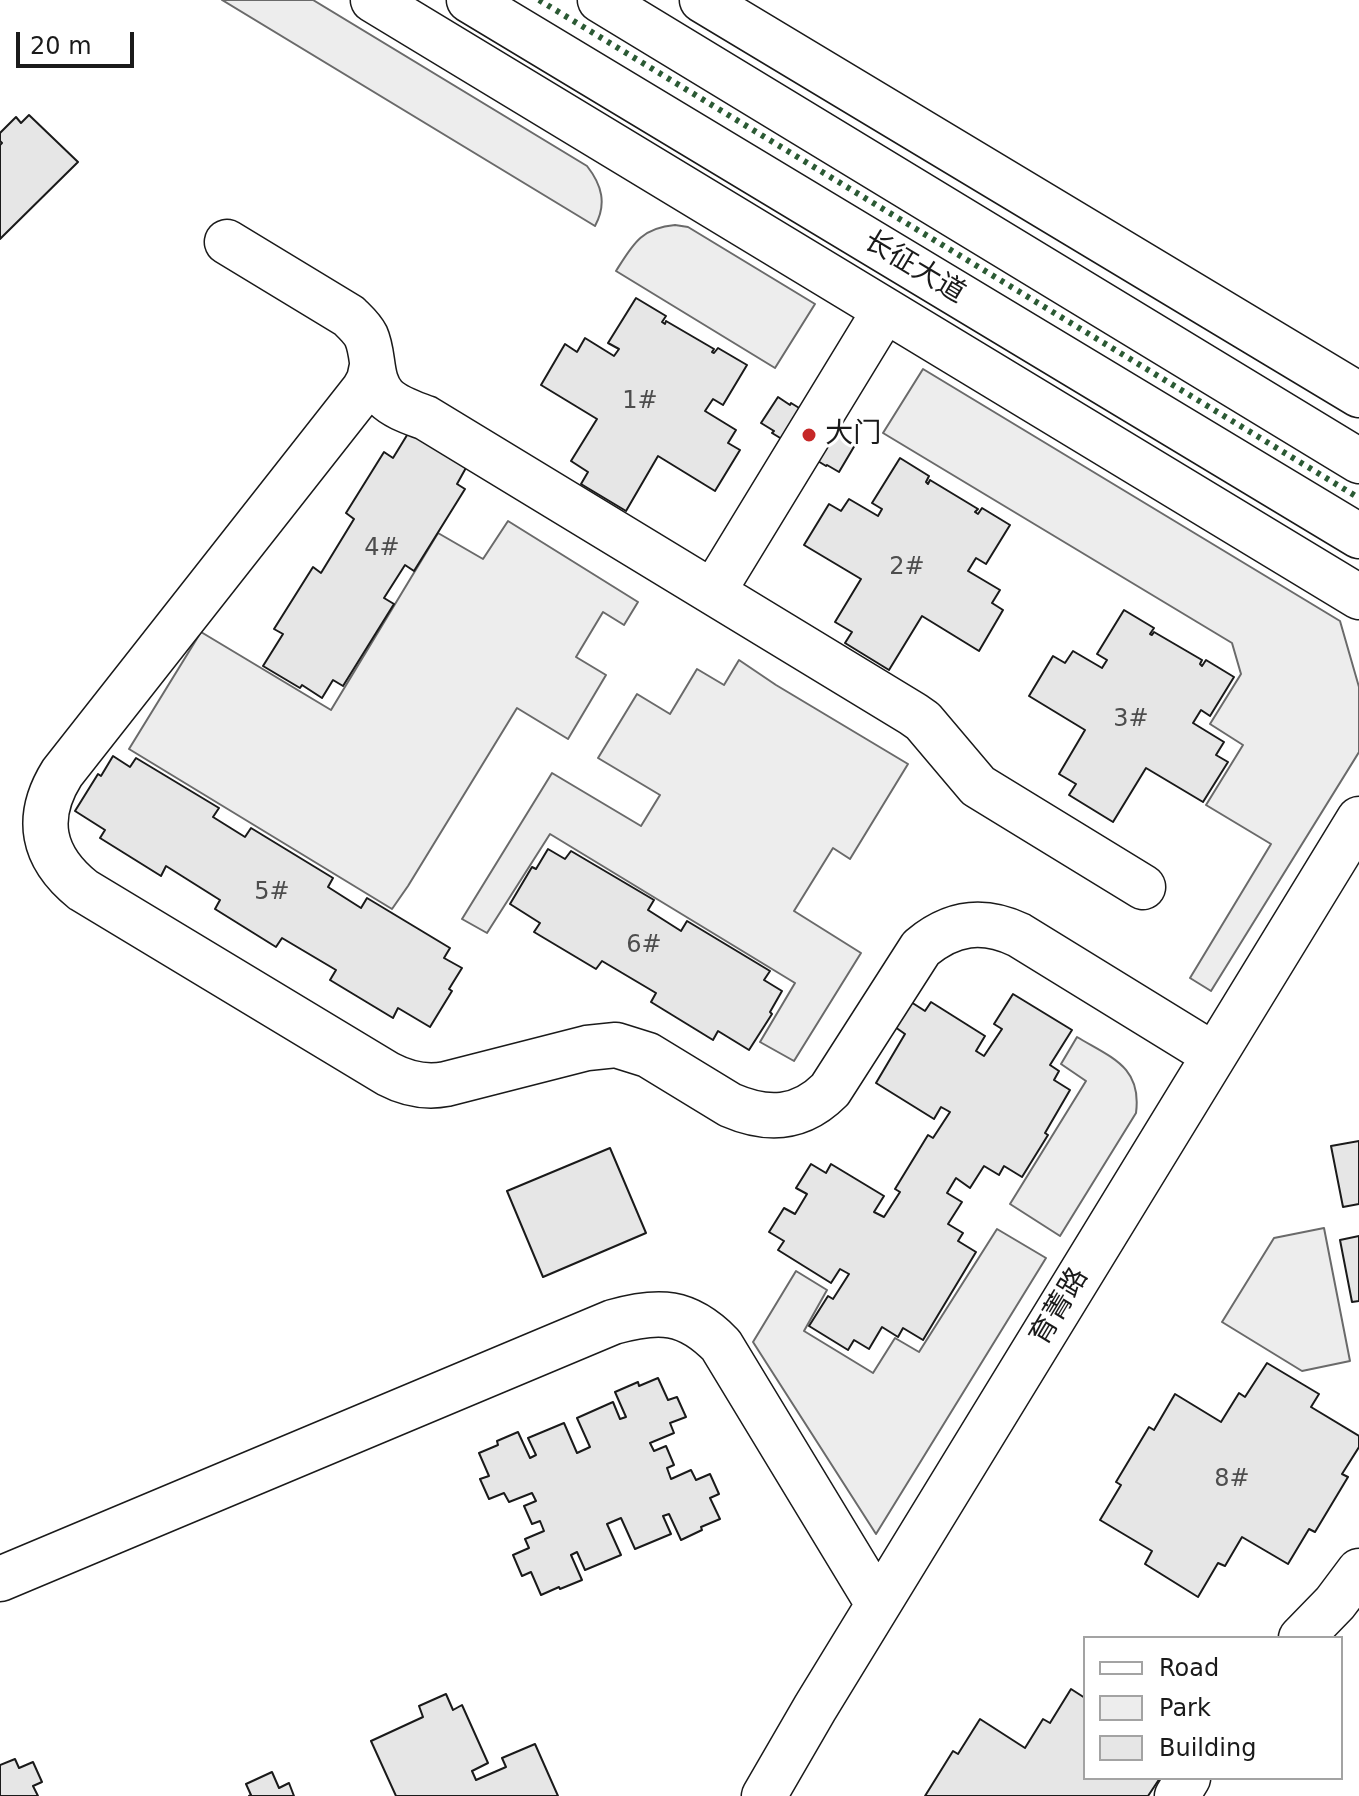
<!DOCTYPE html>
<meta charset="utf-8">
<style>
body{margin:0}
#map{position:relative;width:1359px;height:1796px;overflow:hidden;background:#fff;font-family:"DejaVu Sans",sans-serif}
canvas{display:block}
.legend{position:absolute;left:1083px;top:1636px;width:260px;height:144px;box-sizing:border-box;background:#fff;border:2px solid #a3a3a3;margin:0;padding:10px 14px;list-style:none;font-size:24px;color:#1a1a1a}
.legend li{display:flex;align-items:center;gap:16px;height:40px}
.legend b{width:40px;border:2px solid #a3a3a3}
.scale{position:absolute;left:16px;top:32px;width:118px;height:36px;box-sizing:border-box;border:4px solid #1a1a1a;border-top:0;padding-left:10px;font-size:24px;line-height:28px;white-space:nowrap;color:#1a1a1a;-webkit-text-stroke:6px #fff;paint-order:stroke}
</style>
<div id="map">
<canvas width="1359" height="1796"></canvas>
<ul class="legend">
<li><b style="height:10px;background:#fff"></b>Road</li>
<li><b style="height:22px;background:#ededed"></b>Park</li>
<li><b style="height:22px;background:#e6e6e6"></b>Building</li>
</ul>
<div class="scale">20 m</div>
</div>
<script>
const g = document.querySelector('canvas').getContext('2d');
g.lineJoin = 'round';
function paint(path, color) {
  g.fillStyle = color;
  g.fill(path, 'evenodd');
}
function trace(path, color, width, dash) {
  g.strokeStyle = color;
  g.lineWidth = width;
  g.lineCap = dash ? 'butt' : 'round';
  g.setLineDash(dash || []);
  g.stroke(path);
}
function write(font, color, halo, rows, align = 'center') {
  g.font = font + ' "DejaVu Sans","Noto Sans SC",sans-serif';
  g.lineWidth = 6;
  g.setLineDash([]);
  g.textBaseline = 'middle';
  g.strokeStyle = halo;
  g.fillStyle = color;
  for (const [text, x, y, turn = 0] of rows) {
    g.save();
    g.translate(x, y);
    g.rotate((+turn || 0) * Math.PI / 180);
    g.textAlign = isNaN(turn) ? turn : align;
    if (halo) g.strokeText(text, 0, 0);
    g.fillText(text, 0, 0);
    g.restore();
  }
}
const green = new Path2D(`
 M 222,0 L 313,0 L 587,166 C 602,185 607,204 595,226 Z
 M 675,225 L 688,227 L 815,304 L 775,368 L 616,271 C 633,244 641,228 675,225 Z
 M 923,369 L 1340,621 L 1359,687 L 1359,752 L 1211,991 L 1190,978 L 1271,844 L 1206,805 L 1243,745 L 1210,724 L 1241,674 L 1232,643 L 883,433 Z
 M 508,521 L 638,602 L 624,625 L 603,612 L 576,657 L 606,675 L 568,739 L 517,708 L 408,886 L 392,909 L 129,749 L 201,632 L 331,710 L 438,533 L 483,559 Z
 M 739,660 L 776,685 L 908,764 L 850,859 L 833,848 L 794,911 L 861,953 L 794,1061 L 760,1042 L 795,983 L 550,834 L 487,933 L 462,919 L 552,773 L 641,826 L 660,795 L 598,758 L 637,694 L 670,714 L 697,669 L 724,685 Z
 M 1077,1037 C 1112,1058 1142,1067 1136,1113 L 1060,1236 L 1010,1204 L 1086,1081 L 1061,1064 Z
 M 1324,1228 L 1350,1361 L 1302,1371 L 1222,1322 L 1274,1238 Z
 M 997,1229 L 1046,1258 L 876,1534 L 753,1342 L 796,1271 L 827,1290 L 804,1331 L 873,1373 L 895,1338 L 919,1352 Z`);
paint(green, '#ededed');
trace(green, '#6a6a6a', 2);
const building = new Path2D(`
 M 29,115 L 78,162 L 0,239 L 0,145 L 2,143 L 0,141 L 0,133 L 16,117 L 21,123 Z
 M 636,298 L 666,316 L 662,322 L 665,324 L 666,321 L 714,349 L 712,352 L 714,353 L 718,348 L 747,365 L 723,405 L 713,399 L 705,411 L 736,430 L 728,443 L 740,450 L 715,491 L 658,456 L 626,511 L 581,484 L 588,472 L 571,461 L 597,419 L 541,385 L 565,344 L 577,352 L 585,338 L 614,356 L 619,349 L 608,343 Z
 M 778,397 L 790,405 L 791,403 L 845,436 L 843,438 L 855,445 L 839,472 L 827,465 L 826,466 L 772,433 L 774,431 L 761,423 Z
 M 412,427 L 467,466 L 457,484 L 465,489 L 414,571 L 405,565 L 384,598 L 394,604 L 343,686 L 333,680 L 322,698 L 302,685 L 300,688 L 263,666 L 283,634 L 274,629 L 313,567 L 321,573 L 354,519 L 346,513 L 384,452 L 393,458 Z
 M 900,458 L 929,476 L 926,482 L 928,484 L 930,480 L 978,509 L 975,512 L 978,514 L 982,508 L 1010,525 L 986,564 L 976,558 L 968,571 L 1000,590 L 992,603 L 1003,610 L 979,651 L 922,616 L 889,670 L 845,643 L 852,632 L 835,622 L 861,579 L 804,545 L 829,504 L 841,511 L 849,499 L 878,516 L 882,509 L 872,503 Z
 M 1124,610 L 1154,628 L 1150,634 L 1152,635 L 1154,632 L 1202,660 L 1200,664 L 1202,666 L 1206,660 L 1234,677 L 1210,716 L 1201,710 L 1193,723 L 1224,742 L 1216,755 L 1228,762 L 1203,802 L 1146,768 L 1113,822 L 1069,795 L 1076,784 L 1059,774 L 1085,730 L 1029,696 L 1053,656 L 1065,663 L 1073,651 L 1102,668 L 1107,660 L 1097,654 Z
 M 113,756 L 130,767 L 136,758 L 219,808 L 213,817 L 245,837 L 251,828 L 333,878 L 328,887 L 361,908 L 367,898 L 450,948 L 444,958 L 462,968 L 449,989 L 452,991 L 430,1027 L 398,1008 L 393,1018 L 330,980 L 336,970 L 282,938 L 276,947 L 215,909 L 220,900 L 166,866 L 161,876 L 100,838 L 105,830 L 75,811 L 98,774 L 101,776 Z
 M 548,849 L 565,859 L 571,851 L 654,900 L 648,910 L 681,931 L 687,921 L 770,971 L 764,980 L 782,991 L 770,1012 L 772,1014 L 749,1050 L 718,1031 L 713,1040 L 651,1002 L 656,993 L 602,961 L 596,969 L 534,932 L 540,923 L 510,904 L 532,867 L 536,869 Z
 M 1013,994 L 1072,1030 L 1050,1065 L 1059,1071 L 1054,1080 L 1070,1090 L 1045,1133 L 1048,1135 L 1022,1177 L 1004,1166 L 999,1175 L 984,1166 L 970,1188 L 956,1178 L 947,1193 L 962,1202 L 948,1224 L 963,1233 L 958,1241 L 976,1252 L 923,1340 L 903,1328 L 898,1337 L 882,1327 L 869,1349 L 854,1340 L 848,1350 L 809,1326 L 828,1296 L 833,1299 L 849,1274 L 840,1269 L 831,1283 L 778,1250 L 784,1241 L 769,1232 L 784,1208 L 795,1214 L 807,1194 L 796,1188 L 811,1164 L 826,1173 L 831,1164 L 884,1196 L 874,1212 L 884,1217 L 900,1192 L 895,1189 L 928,1135 L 933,1138 L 950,1112 L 941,1107 L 934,1119 L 876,1083 L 905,1034 L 895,1027 L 911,1002 L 925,1011 L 931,1002 L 985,1036 L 976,1051 L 984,1056 L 1002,1029 L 994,1024 Z
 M 1359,1141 L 1359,1204 L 1343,1207 L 1331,1146 Z
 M 610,1148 L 646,1233 L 543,1277 L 507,1191 Z
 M 1359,1236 L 1359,1301 L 1352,1302 L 1340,1240 Z
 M 1267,1363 L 1319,1394 L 1311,1407 L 1359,1436 L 1359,1447 L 1342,1474 L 1348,1477 L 1315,1532 L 1309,1529 L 1288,1564 L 1242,1537 L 1225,1566 L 1218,1563 L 1198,1597 L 1145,1564 L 1152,1551 L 1100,1520 L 1121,1485 L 1116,1482 L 1149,1427 L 1154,1430 L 1175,1394 L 1221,1422 L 1239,1393 L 1245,1397 Z
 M 658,1378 L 668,1400 L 677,1397 L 686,1417 L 670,1423 L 674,1433 L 650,1443 L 654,1451 L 666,1446 L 674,1465 L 667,1468 L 671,1479 L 691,1470 L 696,1480 L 710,1474 L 719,1494 L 710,1498 L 720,1519 L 701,1527 L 702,1530 L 681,1540 L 669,1514 L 663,1516 L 671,1534 L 635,1549 L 621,1518 L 607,1524 L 621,1555 L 585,1570 L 577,1552 L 571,1555 L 582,1580 L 560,1589 L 559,1587 L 541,1595 L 531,1572 L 522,1576 L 513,1555 L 529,1548 L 525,1539 L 544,1531 L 540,1521 L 532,1524 L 524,1506 L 536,1501 L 532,1493 L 509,1502 L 504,1493 L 489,1499 L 480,1479 L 489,1476 L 479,1453 L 498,1445 L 497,1441 L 518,1432 L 530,1458 L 536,1455 L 528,1438 L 564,1423 L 577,1453 L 590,1447 L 577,1418 L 613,1402 L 620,1419 L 626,1417 L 615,1392 L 638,1382 L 639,1386 Z
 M 1071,1689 L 1085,1698 L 1085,1778 L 1160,1778 L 1148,1796 L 925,1796 L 953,1751 L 958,1754 L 980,1719 L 1025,1748 L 1043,1719 L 1050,1723 Z
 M 446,1694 L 453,1710 L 462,1705 L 488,1763 L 472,1771 L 476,1780 L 506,1767 L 502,1758 L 535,1744 L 558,1796 L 396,1796 L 371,1741 L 423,1717 L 419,1706 Z
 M 15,1759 L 19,1768 L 33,1762 L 42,1782 L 33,1786 L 38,1796 L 0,1796 L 0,1765 Z
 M 272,1772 L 279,1788 L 289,1783 L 294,1796 L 249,1796 L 251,1795 L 246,1784 Z`);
paint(building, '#e6e6e6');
trace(building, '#1a1a1a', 2);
const minor = new Path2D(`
 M 373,0 L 1359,597
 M 702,0 L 1359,395
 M 227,242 L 349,316 C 355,322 362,328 366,336 C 375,356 369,380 385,397 C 396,408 413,413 426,418 L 913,714 L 923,721 L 978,786 L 1143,887
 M 372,366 L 369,380 L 364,389 L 62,773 C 34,818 42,857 83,890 L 388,1074 C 407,1084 425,1088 446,1084 L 587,1048 L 616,1045 L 648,1055 L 730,1105 C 767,1121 800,1120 830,1090 L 921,948 C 952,922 983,918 1019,935 L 1214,1055
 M 713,592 L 885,310
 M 0,1579 L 613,1322 C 659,1309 687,1310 721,1345 L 878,1604
 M 1301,1638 L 1335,1603 L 1359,1571
 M 764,1796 L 815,1708 L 1359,819
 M 1177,1796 L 1188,1778`);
const major = new Path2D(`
 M 469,0 L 1359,536
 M 600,0 L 1359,461`);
trace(minor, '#1a1a1a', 47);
trace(major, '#1a1a1a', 47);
trace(minor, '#fff', 44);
trace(major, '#fff', 44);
trace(new Path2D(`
 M 539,0 L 1359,498`), '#2b5a34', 6, [4, 6]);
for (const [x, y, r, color] of [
 [809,435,8,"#c62828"]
]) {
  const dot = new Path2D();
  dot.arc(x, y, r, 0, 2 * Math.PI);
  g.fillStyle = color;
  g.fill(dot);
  trace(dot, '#fff', 3);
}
write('24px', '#4d4d4d', null, [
 ["1#",640,402],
 ["4#",382,549],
 ["2#",907,568],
 ["3#",1131,720],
 ["5#",272,893],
 ["6#",644,946],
 ["8#",1232,1480]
]);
write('28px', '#1a1a1a', '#fff', [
 ["长征大道",914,268,31],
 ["育菁路",1060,1307,-59]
]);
write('28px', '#1a1a1a', '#fff', [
 ["大门",825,435]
], 'left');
</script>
